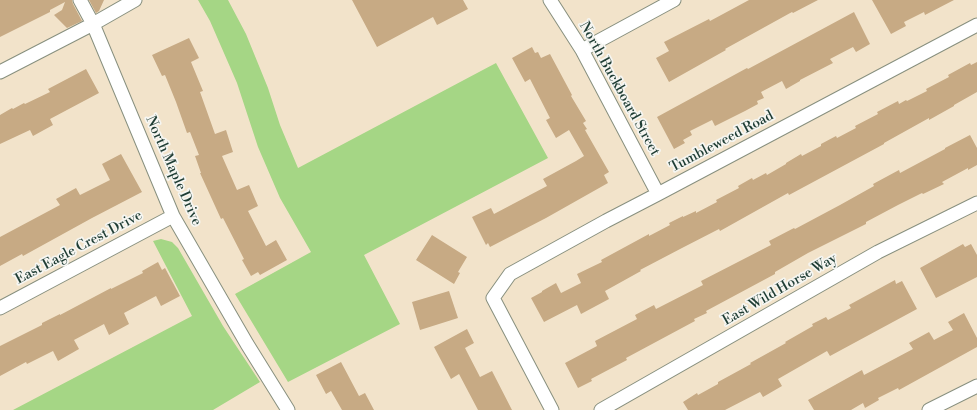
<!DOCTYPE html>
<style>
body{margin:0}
canvas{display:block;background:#f2e3ca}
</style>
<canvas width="977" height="410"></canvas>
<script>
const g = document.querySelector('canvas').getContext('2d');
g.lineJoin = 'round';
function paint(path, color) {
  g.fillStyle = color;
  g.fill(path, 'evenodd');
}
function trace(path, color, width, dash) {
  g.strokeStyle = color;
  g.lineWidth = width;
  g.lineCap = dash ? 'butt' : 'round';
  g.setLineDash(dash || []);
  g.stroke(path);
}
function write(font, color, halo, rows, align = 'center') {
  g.font = font + ' "Libre Bodoni",serif';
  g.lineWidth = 3.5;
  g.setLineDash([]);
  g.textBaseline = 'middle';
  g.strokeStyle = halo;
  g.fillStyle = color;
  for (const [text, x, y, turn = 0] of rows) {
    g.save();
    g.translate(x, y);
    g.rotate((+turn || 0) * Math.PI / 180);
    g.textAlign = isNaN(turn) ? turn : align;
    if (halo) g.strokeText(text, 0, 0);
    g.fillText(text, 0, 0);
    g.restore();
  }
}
paint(new Path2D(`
 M 198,0 L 228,0 L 246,34 L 268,88 L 280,125 L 298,168 L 496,63 L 548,158 L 364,255 L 400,324 L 288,382 L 235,294 L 311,252 L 280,198 L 258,147 L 237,83 L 210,21 Z
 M 161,239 L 172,242 L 178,248 L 223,326 L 260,382 L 213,410 L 13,410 L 192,316 L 153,241 Z`), '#a5d685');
paint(new Path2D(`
 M 0,0 L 72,0 L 73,4 L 82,21 L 67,28 L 54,15 L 62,10 L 65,2 L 50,10 L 50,12 L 0,37 Z
 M 89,0 L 104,0 L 99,11 L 96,13 Z
 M 352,0 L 463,0 L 468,9 L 437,25 L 433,17 L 377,47 Z
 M 749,0 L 818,0 L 793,13 L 792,12 L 725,49 L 726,50 L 669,82 L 656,58 L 669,51 L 664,42 L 709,19 L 710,21 Z
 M 872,0 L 954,0 L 925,15 L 924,12 L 904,22 L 906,26 L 891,34 Z
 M 854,12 L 870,44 L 856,52 L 853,47 L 830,59 L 833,63 L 800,80 L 800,81 L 786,89 L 782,81 L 761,92 L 764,98 L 757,101 L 758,104 L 745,111 L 715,126 L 712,120 L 690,131 L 692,135 L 683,140 L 685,143 L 674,149 L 657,117 L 747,68 L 748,69 Z
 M 189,38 L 199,58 L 191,62 L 203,91 L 200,92 L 215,134 L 226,130 L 233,152 L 222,156 L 237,190 L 249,185 L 258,206 L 248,211 L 266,246 L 276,240 L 287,260 L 260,275 L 258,272 L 251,276 L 242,260 L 244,259 L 223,218 L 221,219 L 200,173 L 201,173 L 195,156 L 199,155 L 190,132 L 187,133 L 176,102 L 165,75 L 162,76 L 152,55 Z
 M 532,47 L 535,53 L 538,52 L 541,58 L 550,54 L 572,95 L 571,96 L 586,121 L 583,123 L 587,129 L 585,130 L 609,172 L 604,175 L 608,183 L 546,218 L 490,247 L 488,243 L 486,245 L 472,217 L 491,208 L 494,214 L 547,186 L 543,179 L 576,161 L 584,156 L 569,130 L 556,138 L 546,120 L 550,118 L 530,79 L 525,82 L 512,58 Z
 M 977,62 L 977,92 L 954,105 L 954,106 L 929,120 L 929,118 L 884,143 L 884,144 L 789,195 L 788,193 L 720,231 L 719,229 L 682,248 L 640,270 L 641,271 L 605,291 L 609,299 L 581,314 L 577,305 L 544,322 L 531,298 L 542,292 L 542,291 L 556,283 L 561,293 L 581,283 L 577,274 L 602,262 L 601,260 L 649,234 L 649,236 L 670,225 L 669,223 L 683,216 L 683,217 L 696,211 L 696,213 L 717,202 L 716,200 L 739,188 L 738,186 L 752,178 L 753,180 L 766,173 L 767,175 L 786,164 L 786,163 L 801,154 L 802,156 L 821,146 L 821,144 L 836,136 L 837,138 L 856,128 L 855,126 L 878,114 L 877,112 L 898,101 L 899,104 L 906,100 L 907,101 L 927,91 L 926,89 L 949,77 L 948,75 L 970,63 L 971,65 Z
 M 86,69 L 99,93 L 50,119 L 53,125 L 33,136 L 30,130 L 0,144 L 0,115 L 12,108 L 13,109 L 24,103 L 25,104 L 50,92 L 48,89 Z
 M 970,135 L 977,148 L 977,165 L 968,170 L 968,168 L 942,182 L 944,184 L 923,194 L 922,193 L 898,205 L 866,222 L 866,224 L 808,253 L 775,272 L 775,274 L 706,311 L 707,313 L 694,319 L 695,321 L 626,358 L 627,360 L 591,379 L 592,381 L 578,388 L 565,363 L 597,346 L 595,341 L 637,319 L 635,315 L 654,305 L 656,309 L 703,285 L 701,281 L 771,245 L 769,241 L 794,228 L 795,229 L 840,205 L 874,186 L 873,184 L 899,170 L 900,173 L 945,149 L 945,148 Z
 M 121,154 L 142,192 L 92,218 L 23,256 L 22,254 L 0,266 L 0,237 L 60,205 L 56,199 L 76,188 L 80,195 L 110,180 L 102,164 Z
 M 432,235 L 467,257 L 458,272 L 460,273 L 454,284 L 416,260 Z
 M 963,244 L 965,247 L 971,244 L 977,255 L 977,277 L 936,298 L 920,268 Z
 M 158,262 L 162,270 L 165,268 L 180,296 L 161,306 L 156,296 L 124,313 L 129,324 L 109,335 L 104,324 L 74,340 L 79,349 L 58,361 L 53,351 L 27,364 L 26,362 L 0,376 L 0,346 L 42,325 L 42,323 L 60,314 L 60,315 L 111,288 L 111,289 L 143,273 L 142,271 Z
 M 895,280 L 896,284 L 902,281 L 917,309 L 830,356 L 827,351 L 778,379 L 782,386 L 763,397 L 760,392 L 725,410 L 688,410 L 683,402 L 697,393 L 698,395 L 718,384 L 718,382 L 751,364 L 750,363 L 786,343 L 785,342 L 813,326 L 812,324 L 826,317 L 828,320 L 851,308 L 849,305 Z
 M 449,291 L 458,318 L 420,330 L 412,302 Z
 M 964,313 L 977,338 L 977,347 L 899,390 L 898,388 L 878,398 L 879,400 L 865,408 L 863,403 L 851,410 L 814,410 L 808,400 L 862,370 L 864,375 L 913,349 L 909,343 L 929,332 L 934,340 L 953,330 L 948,322 Z
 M 467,329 L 474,343 L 465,348 L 480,377 L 492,371 L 512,410 L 478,410 L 459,374 L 451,379 L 434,347 Z
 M 341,362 L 359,396 L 365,393 L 374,410 L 342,410 L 331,391 L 326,394 L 316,375 Z`), '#c7aa84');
const minor = new Path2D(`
 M 80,0 L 93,24 L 173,216 L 247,344 L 288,410
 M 550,0 L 582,50 L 658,194
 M 582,50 L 674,0
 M 0,72 L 93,24 L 135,0
 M 0,308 L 173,216
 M 552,410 L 493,298 L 510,274 L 606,221 L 658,194 L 977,25
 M 601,410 L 878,252 L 977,203
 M 929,410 L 977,386`);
trace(minor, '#88907f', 15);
trace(minor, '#fff', 13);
write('14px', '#1f3d34', '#f6f6f2', [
 ["North Buckboard Street",619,89,61],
 ["Tumbleweed Road",722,142,-28],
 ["North Maple Drive",173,171,66],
 ["East Eagle Crest Drive",79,248,-28],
 ["East Wild Horse Way",780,290,-30]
]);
</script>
